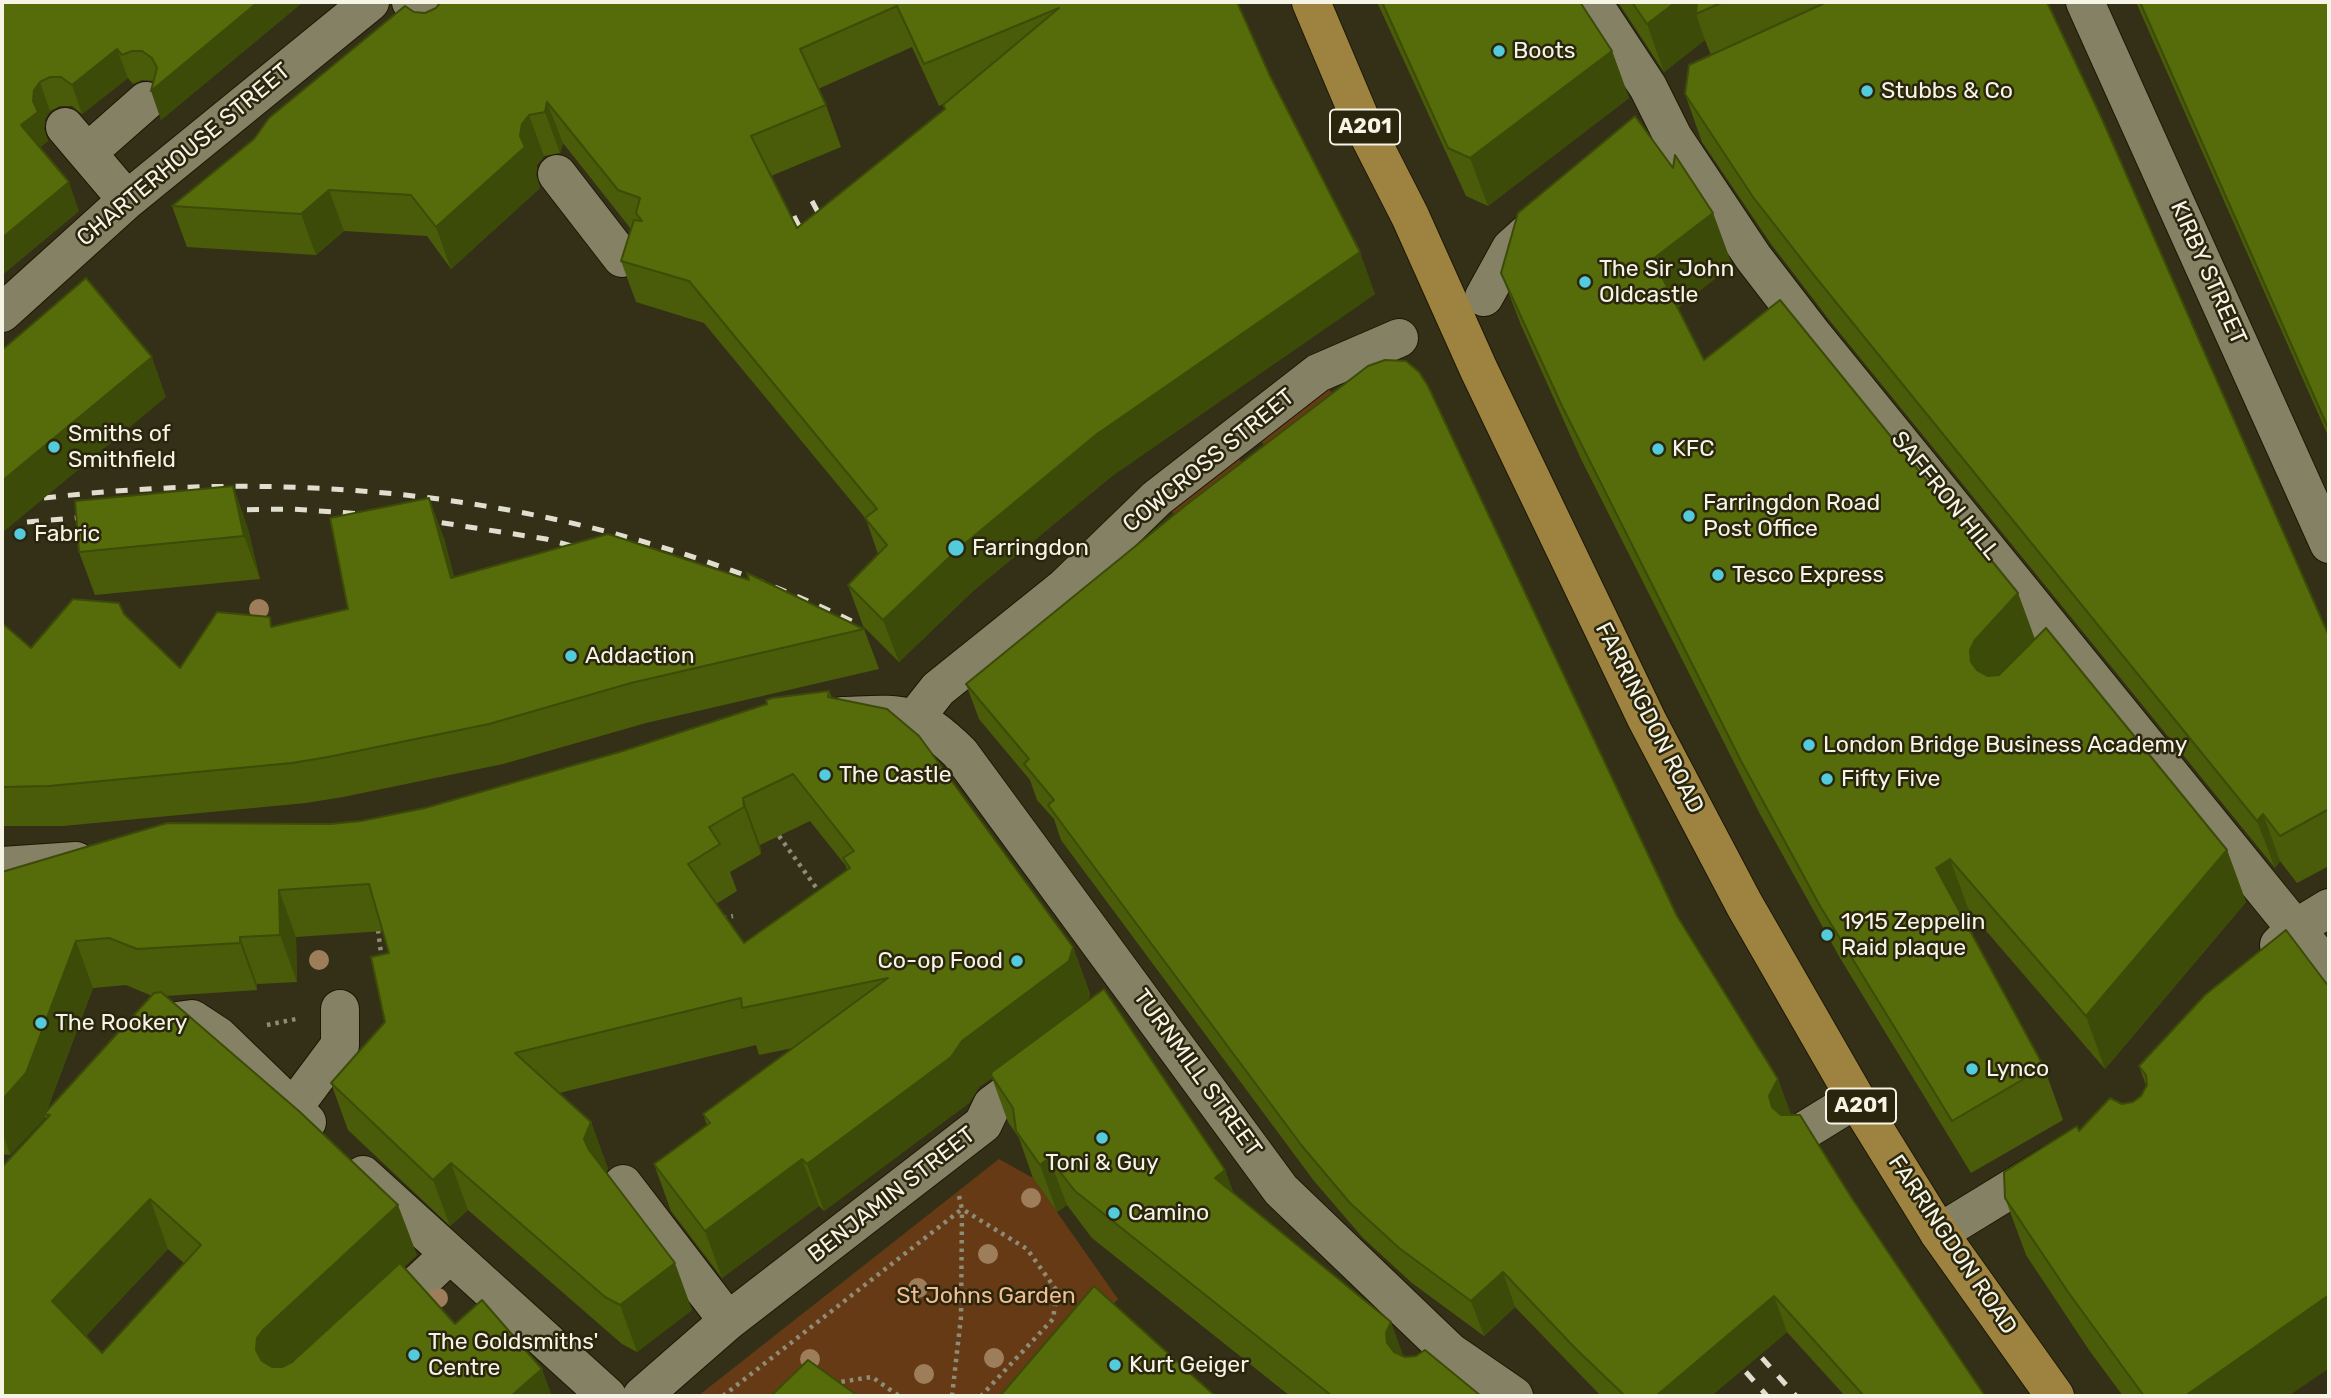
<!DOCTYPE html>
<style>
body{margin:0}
#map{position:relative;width:2331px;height:1398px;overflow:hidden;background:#343018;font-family:Rubik,sans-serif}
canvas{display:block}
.frame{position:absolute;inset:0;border:4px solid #f6f4e5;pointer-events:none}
</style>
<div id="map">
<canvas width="2331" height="1398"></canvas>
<div class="frame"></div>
</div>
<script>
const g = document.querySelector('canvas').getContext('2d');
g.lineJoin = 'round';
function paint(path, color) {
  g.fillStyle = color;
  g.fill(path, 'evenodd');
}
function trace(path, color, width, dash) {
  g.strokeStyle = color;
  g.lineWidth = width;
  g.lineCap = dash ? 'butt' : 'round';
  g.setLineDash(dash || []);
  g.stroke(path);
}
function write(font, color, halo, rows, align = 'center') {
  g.font = font + ' Rubik,sans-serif';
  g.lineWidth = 5;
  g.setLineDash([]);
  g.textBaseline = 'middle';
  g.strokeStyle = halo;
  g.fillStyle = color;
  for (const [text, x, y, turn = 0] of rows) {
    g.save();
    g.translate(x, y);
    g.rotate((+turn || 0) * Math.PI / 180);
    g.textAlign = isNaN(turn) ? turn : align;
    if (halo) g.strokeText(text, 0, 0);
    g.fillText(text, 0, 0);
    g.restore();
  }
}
paint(new Path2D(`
 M 1322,382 L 1332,393 L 1264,445 L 1256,434 Z
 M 1234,453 L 1243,464 L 1176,517 L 1168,506 Z
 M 999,1159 L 1033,1178 L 1118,1299 L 1028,1396 L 698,1396 Z`), '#653a14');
const minor = new Path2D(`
 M 411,2 L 437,33
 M 1592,2 L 1648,87 L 1673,137 L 1753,257 L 1813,335 L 2329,970
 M 2085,2 L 2329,544
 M 65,127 L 127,200
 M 87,153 L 146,101
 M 557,174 L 622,258
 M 1484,297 L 1511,248 L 1542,220
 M 2,313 L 127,200 L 370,2
 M 842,716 C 902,714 915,709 960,753 L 1281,1190 L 1450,1352 L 1514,1396
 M 915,718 L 938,689 L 1065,587 L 1157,498 L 1318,373 L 1399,338
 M 2,866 L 76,861
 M 2279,945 L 2296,928 L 2329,908
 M 148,1039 L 162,1023 L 192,1019 L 218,1036 L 307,1122
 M 293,1108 L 340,1045 L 340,1009
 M 1804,1131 L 1856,1099
 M 363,1175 L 607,1396
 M 623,1184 L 728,1321
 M 1939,1233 L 2050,1165
 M 380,1319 L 450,1254
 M 642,1396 L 728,1321 L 983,1124 L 992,1105 L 1043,1067`);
const major = new Path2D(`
 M 1311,2 L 1360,118 L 1410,216 L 1479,370 L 1647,720 L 1744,904 L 1856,1099 L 1939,1233 L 2055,1396`);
trace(minor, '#1c1802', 40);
trace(major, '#1c1802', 40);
trace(new Path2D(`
 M 1030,544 L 1038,554
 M 779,836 L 820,893
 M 723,918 L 733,916
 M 378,930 L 382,961
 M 267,1025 L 296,1019
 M 959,1196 L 962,1209 L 1027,1249 L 1057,1291 L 1053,1319 L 981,1396
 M 833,1383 L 872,1377 L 899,1396
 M 723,1396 L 962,1209
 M 952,1396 L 961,1317 L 962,1210`), '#8e8b77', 4.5, [3.5, 5]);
trace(minor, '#848165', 38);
trace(major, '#9e8240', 38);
trace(new Path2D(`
 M 812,201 L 827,229
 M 794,216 L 807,242
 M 44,498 C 326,465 605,500 862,626
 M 223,510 L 292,509 L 377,515
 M 418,519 L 546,539 L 587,550
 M 27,522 L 97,516
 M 1746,1340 L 1796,1396
 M 1730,1354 L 1767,1396`), '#e0dece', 5, [12, 12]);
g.fillStyle = '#9e7d5b';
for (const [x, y] of [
 [259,609],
 [319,960],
 [1031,1198],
 [988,1254],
 [918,1288],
 [438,1298],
 [994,1358],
 [810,1359],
 [924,1374]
]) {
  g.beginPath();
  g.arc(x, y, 10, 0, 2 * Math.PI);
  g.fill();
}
paint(new Path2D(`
 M 2,2 L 303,2 L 161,120 L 154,81 L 142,80 L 133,84 L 128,78 L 82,114 L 72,106 L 60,106 L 50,111 L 45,119 L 44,129 L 48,141 L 40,147 L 79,211 L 2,275 Z
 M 1237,2 L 1270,76 L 1375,294 L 1112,476 L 973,591 L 899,662 L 863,626 L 848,585 L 878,554 L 866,519 L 704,323 L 636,302 L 621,261 L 631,229 L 563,143 L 560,153 L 544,156 L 537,165 L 536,175 L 540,188 L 451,269 L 427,236 L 344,231 L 316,255 L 187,247 L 172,206 L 414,12 L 425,13 L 436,8 ZM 912,47 L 939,106 L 945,103 L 944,109 L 797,228 L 771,176 L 841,147 L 826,105 L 818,89 Z
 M 1377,2 L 1580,2 L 1612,51 L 1629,98 L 1488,206 L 1466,196 Z
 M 1618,2 L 2047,2 L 2329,636 L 2329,866 L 2297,883 L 2280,861 L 2275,868 L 1830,321 L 1771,244 L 1702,142 L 1685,94 L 1711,55 L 1705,40 L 1664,72 Z
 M 2136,2 L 2329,2 L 2329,438 Z
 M 1673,168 L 1713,213 L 1732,265 L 1678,308 L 1704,360 L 2018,593 L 2035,639 L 2227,850 L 2246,902 L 2105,1069 L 1969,911 L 1962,916 L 2044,1067 L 2063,1120 L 1971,1173 L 1840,958 L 1760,814 L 1581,459 L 1521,325 L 1501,273 Z
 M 233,486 L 248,529 L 260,579 L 95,595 L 79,552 Z
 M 444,538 L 454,577 L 864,629 L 879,669 L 646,723 L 503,764 L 343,797 L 306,803 L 63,826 L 2,826 L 2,623 L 31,648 L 124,614 L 180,668 L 273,627 L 348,609 Z
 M 966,684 L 1677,916 L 1778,1079 L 1790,1115 L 1853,1200 L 1985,1396 L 1845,1396 L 1787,1332 L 1711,1396 L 1601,1396 L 1515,1307 L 1484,1336 L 1412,1283 L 1363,1238 L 1314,1181 L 1061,840 L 1054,819 L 1037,800 L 1030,780 L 979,719 Z
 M 829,691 L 832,698 L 1073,947 L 1090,994 L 1088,1001 L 1225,1170 L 1233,1192 L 1403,1357 L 1481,1396 L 1290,1396 L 1092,1238 L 1067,1205 L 1057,1212 L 1033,1178 L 1019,1138 L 1008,1122 L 992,1078 L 979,1087 L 969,1103 L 824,1211 L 819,1206 L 722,1278 L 671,1211 L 654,1164 L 707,1125 L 703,1114 L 793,1048 L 759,1055 L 756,1045 L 559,1093 L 591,1122 L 608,1169 L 606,1173 L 692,1310 L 637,1352 L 622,1344 L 468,1210 L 450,1226 L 348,1130 L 331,1083 L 385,1022 L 389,953 L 383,931 L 296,937 L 297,982 L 257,984 L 257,990 L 165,996 L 417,1255 L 403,1267 L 455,1324 L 542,1369 L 2,1396 L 46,1119 L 45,1117 L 43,1120 L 10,1155 L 2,1154 L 2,872 L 330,824 L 361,821 L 425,808 ZM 810,821 L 846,866 L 847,870 L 744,943 L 716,904 L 737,891 L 730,872 L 761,854 L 760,845 ZM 126,985 L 152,996 L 47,1110 L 93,988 ZM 168,1249 L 184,1263 L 102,1353 L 86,1336 Z
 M 2329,987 L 2329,1368 L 2288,1396 L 2123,1396 L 2089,1350 L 2026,1255 L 2005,1198 L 2079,1131 L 2122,1104 L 2133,1102 L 2141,1096 L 2146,1085 L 2139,1066 Z`), '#4a5c09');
paint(new Path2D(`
 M 258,2 L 303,2 L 161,120 L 151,91 Z
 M 1676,2 L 1706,2 L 1696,14 L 1705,40 L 1664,72 L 1647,24 Z
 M 117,49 L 128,78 L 82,114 L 72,85 Z
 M 1612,51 L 1629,98 L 1488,206 L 1470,158 Z
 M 40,82 L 50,111 L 45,119 L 44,129 L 48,141 L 32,154 L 21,125 L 33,101 L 34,90 Z
 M 547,102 L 563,143 L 560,153 L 545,112 Z
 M 529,115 L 544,156 L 537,165 L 536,175 L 540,188 L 451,269 L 436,227 L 520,136 L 522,124 Z
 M 69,182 L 79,211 L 2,275 L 2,238 Z
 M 329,190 L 344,231 L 316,255 L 301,214 Z
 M 1713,213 L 1732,265 L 1673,312 L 1653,259 Z
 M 1360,252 L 1375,294 L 1112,476 L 973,591 L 899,662 L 883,620 L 957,550 L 1097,434 Z
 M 152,357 L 166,397 L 2,533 L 2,481 Z
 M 233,486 L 248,529 L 260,579 L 244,536 Z
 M 429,498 L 444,538 L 465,618 L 451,578 Z
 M 2018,593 L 2037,646 L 1990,703 L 1971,662 L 1970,650 L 1975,640 Z
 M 743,798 L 760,845 L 761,854 L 744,807 Z
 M 2263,814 L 2280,861 L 2275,868 L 2257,821 Z
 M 2227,850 L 2246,902 L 2105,1069 L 2086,1016 Z
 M 1950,859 L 1969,911 L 1955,921 L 1936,868 Z
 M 279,890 L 296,937 L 297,982 L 280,935 Z
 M 240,937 L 257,984 L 257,990 L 240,943 Z
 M 76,941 L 93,988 L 45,1114 L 44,1114 L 45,1117 L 43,1120 L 10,1155 L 2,1131 L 2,1100 Z
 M 1073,947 L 1090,994 L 1086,1008 L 991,1075 L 992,1078 L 979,1087 L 969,1103 L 824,1211 L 807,1164 L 962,1041 Z
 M 1778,1079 L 1791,1114 L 1782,1131 L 1772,1107 L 1769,1096 Z
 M 591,1122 L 608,1169 L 601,1186 L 584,1139 Z
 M 1049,1158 L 1067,1205 L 1057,1212 L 1040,1165 Z
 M 802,1159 L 819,1206 L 722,1278 L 705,1231 Z
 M 451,1163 L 468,1210 L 450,1226 L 433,1180 Z
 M 1225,1170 L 1242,1217 L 1215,1178 Z
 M 150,1199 L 168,1249 L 71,1352 L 52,1301 Z
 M 398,1205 L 417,1255 L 281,1380 L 275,1389 L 256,1350 L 257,1338 L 263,1330 Z
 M 675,1263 L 692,1310 L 637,1352 L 620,1305 Z
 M 1503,1272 L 1515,1307 L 1484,1336 L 1471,1301 Z
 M 2329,1295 L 2329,1368 L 2288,1396 L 2185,1396 Z
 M 1774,1296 L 1787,1332 L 1711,1396 L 1656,1396 Z
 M 1391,1322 L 1408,1369 L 1403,1380 L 1387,1343 L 1386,1333 Z
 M 542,1369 L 552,1396 L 511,1396 Z`), '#3c4b07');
const building = new Path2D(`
 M 2,2 L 258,2 L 151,91 L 157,68 L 152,58 L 142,51 L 132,51 L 122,55 L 117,49 L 72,85 L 61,77 L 50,77 L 40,82 L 34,90 L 33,101 L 38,112 L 21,125 L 69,182 L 2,238 Z
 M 441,2 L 1237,2 L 1270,76 L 1360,252 L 1097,434 L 957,550 L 883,620 L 848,585 L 887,545 L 865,518 L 877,509 L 689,281 L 621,261 L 634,220 L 642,221 L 636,213 L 640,198 L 618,190 L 547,102 L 545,112 L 529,115 L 522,124 L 520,136 L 525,147 L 436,227 L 411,195 L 329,190 L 301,214 L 172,206 L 254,139 L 269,118 L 405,6 L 414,12 L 425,13 L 436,8 ZM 897,6 L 924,64 L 1059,8 L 943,105 L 945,109 L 797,228 L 751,136 L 826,105 L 800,49 Z
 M 1382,2 L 1580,2 L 1612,51 L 1470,158 L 1448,148 Z
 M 1632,2 L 1676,2 L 1647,24 Z
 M 1697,2 L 1723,2 L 1696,14 Z
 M 1827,2 L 2047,2 L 2102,119 L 2329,636 L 2329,809 L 2280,836 L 2263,814 L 2257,821 L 1813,274 L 1753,197 L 1685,94 L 1689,65 Z
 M 2140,2 L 2329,2 L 2329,430 Z
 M 1635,116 L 1673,168 L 1675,155 L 1713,213 L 1653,259 L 1704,360 L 1780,300 L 2018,593 L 1975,640 L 1970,650 L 1971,662 L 1977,670 L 1988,676 L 1999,675 L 2046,628 L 2227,850 L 2086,1016 L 1950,859 L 1936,868 L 2044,1067 L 1952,1121 L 1820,906 L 1741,761 L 1562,406 L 1501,273 L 1518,213 Z
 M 86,278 L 152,357 L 2,481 L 2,350 Z
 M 1385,360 L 1406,361 L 1419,372 L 1428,386 L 1677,916 L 1778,1079 L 1769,1096 L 1772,1107 L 1781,1115 L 1800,1115 L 1853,1200 L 1985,1396 L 1864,1396 L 1774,1296 L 1656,1396 L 1625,1396 L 1575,1348 L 1503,1272 L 1471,1301 L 1399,1248 L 1350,1203 L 1302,1146 L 1048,805 L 1054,800 L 1024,764 L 1029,759 L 966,684 L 1186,505 L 1368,366 Z
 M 233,486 L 244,536 L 79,552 L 75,501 Z
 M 429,498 L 451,578 L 608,534 L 749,580 L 747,573 L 864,629 L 631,683 L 489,724 L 328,757 L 292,763 L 49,786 L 2,787 L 2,623 L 31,648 L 73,599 L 119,603 L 124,614 L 180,668 L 217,612 L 270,617 L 271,627 L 348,609 L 330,518 Z
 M 829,691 L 828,697 L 887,709 L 919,736 L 1073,947 L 1069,961 L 962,1041 L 951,1057 L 807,1164 L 802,1159 L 705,1231 L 654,1164 L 710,1123 L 703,1114 L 888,978 L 742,1008 L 741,998 L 515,1053 L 591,1122 L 584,1139 L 589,1150 L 675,1263 L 620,1305 L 605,1297 L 451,1163 L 433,1180 L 331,1083 L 385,1022 L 371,957 L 389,953 L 369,884 L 279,890 L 280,935 L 240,937 L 240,943 L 137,949 L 109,938 L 76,941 L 26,1073 L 2,1100 L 2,872 L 167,823 L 330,824 L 361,821 L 425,808 L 623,751 L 767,704 L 766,700 L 772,698 ZM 793,774 L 854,851 L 843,858 L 850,868 L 744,943 L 688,864 L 720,844 L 709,827 L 744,807 L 743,798 Z
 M 2286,930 L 2329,987 L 2329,1295 L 2185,1396 L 2144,1396 L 2068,1292 L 2005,1198 L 2004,1172 L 2077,1126 L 2079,1131 L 2110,1098 L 2122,1104 L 2133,1102 L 2141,1096 L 2147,1085 L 2146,1075 L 2139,1066 L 2205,995 Z
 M 1104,989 L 1225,1170 L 1215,1178 L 1391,1322 L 1386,1333 L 1387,1343 L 1394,1352 L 1405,1357 L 1416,1356 L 1425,1350 L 1481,1396 L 1332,1396 L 1075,1191 L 1049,1158 L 1040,1165 L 1016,1131 L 1013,1108 L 991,1075 L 992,1072 Z
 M 161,992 L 300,1112 L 398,1205 L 263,1330 L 257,1338 L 256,1350 L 262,1361 L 272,1367 L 282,1367 L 292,1362 L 400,1263 L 455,1324 L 482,1300 L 542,1369 L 511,1396 L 2,1396 L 2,1167 L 50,1115 L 44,1114 L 154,993 ZM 150,1199 L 201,1245 L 102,1353 L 52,1301 Z
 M 1094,1286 L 1215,1396 L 1000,1396 Z
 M 808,1360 L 858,1396 L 771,1396 Z`);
paint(building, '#566b0a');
trace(building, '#3c4b07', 2);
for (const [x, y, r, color] of [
 [1499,51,7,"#53cbdb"],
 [1867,91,7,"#53cbdb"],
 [1585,282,7,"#53cbdb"],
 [54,447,7,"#53cbdb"],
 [1658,449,7,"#53cbdb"],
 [1689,516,7,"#53cbdb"],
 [20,534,7,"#53cbdb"],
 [956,548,9,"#53cbdb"],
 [1718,575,7,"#53cbdb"],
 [571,656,7,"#53cbdb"],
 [1809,745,7,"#53cbdb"],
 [825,775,7,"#53cbdb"],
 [1827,779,7,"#53cbdb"],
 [1827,935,7,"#53cbdb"],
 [1017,961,7,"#53cbdb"],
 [41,1023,7,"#53cbdb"],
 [1972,1069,7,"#53cbdb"],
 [1102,1138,7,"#53cbdb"],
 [1114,1213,7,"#53cbdb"],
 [414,1355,7,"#53cbdb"],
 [1115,1365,7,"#53cbdb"]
]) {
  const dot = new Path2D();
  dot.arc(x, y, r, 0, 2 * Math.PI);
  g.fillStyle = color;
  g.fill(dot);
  trace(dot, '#2a260e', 2.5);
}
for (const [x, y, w] of [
 [1365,127,70],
 [1861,1106,70]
]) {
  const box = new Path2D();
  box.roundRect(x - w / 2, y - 17.5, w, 35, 5);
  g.fillStyle = '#2a260e';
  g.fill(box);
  trace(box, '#f6f4e5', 2);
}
write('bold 21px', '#f6f4e5', null, [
 ["A201",1365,127],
 ["A201",1861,1106]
]);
write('23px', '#f6f4e5', '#2a260e', [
 ["Boots",1513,51],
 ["Stubbs & Co",1881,91],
 ["The Sir John",1599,269],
 ["Oldcastle",1599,295],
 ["Smiths of",68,434],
 ["Smithfield",68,460],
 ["KFC",1672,449],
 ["Farringdon Road",1703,503],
 ["Post Office",1703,529],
 ["Fabric",34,534],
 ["Farringdon",972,548],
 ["Tesco Express",1732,575],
 ["Addaction",585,656],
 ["London Bridge Business Academy",1823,745],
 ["The Castle",839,775],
 ["Fifty Five",1841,779],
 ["1915 Zeppelin",1841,922],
 ["Raid plaque",1841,948],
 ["Co-op Food",1003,961,"right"],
 ["The Rookery",55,1023],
 ["Lynco",1986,1069],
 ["Toni & Guy",1102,1163,"center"],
 ["Camino",1128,1213],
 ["The Goldsmiths'",428,1342],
 ["Centre",428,1368],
 ["Kurt Geiger",1129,1365]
], 'left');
write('23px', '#f6f4e5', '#2a260e', [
 ["CHARTERHOUSE STREET",184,155,-40],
 ["KIRBY STREET",2208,273,66],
 ["COWCROSS STREET",1209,461,-39],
 ["SAFFRON HILL",1945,496,51],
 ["FARRINGDON ROAD",1649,718,63],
 ["TURNMILL STREET",1197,1073,54],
 ["BENJAMIN STREET",892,1195,-38],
 ["FARRINGDON ROAD",1952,1245,56]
]);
write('23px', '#f5bc91', '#2a260e', [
 ["St Johns Garden",986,1296]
]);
</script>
